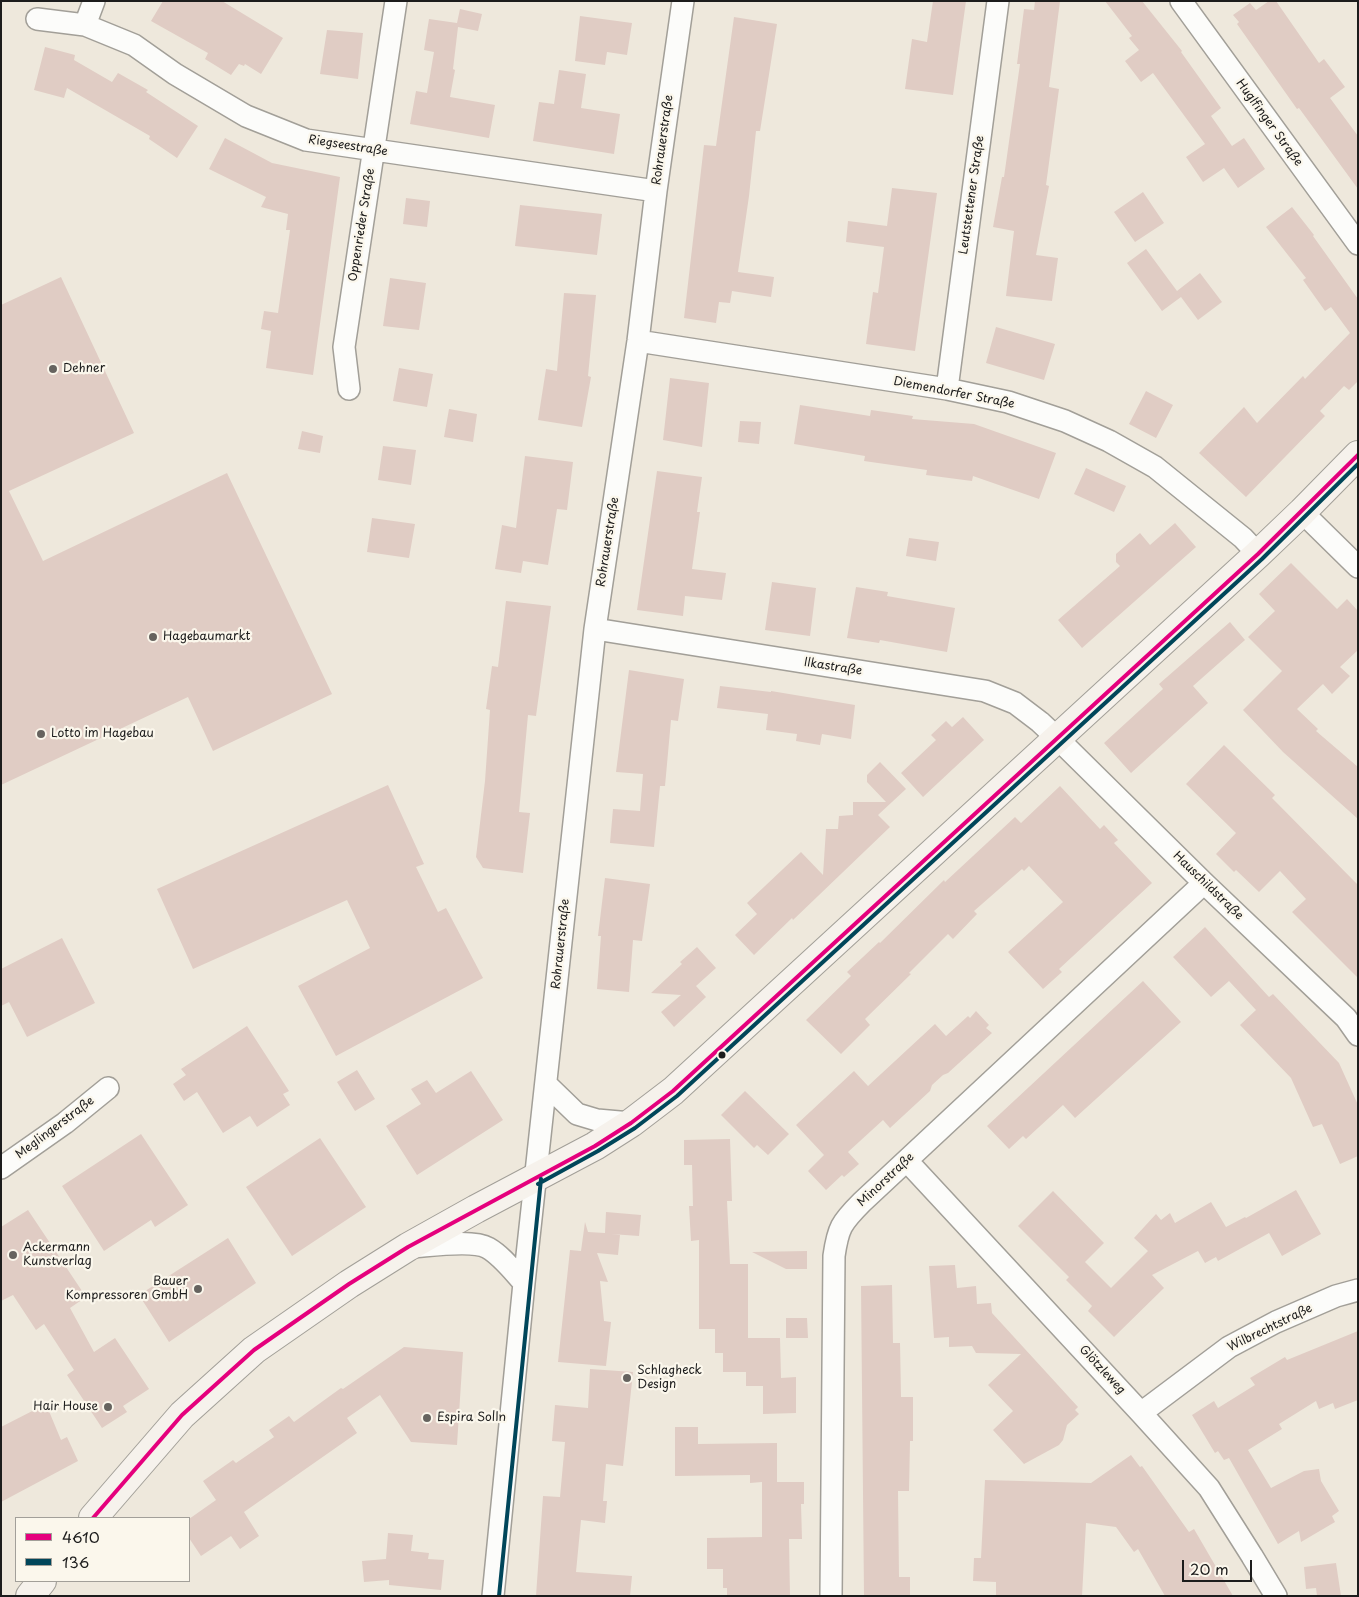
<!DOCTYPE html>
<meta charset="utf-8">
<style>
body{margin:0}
#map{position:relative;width:1359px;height:1597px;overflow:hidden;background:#eee8dc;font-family:"Playpen Sans",sans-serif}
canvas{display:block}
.frame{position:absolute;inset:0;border:2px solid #1c1c1c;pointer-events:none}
.legend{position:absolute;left:15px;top:1517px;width:175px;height:65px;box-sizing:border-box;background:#fbf7ec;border:1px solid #a29f99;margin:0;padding:6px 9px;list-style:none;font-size:15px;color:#1c1c1c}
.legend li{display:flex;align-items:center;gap:10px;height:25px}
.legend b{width:25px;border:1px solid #a29f99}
.scale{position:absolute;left:1182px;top:1560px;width:70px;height:22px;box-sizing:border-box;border:2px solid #1c1c1c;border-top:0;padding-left:6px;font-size:15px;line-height:18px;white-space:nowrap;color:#1c1c1c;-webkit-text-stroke:4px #fbf7ec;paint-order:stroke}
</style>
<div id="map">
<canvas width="1359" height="1597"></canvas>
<div class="frame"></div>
<ul class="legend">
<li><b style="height:6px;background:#e5007d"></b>4610</li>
<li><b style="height:6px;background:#00465a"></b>136</li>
</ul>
<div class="scale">20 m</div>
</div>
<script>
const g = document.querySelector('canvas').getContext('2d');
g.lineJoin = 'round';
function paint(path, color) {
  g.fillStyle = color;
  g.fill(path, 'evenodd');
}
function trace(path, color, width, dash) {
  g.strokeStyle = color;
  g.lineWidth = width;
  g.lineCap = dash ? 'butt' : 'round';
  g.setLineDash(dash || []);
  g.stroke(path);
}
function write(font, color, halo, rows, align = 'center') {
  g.font = font + ' "Playpen Sans",sans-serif';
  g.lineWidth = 4.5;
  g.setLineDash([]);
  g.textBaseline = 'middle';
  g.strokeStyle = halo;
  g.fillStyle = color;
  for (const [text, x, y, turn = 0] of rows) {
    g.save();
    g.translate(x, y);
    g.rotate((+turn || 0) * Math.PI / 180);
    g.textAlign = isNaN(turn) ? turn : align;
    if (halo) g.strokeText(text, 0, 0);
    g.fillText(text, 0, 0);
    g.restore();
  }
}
paint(new Path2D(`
 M 163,1 L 222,1 L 283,38 L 261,74 L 245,64 L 244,66 L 239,64 L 231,75 L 205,59 L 208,53 L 151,21 Z
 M 933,1 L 966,1 L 953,95 L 905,89 L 912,39 L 927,42 Z
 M 1035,1 L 1060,1 L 1049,87 L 1059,89 L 1046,185 L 1049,186 L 1036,255 L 1058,258 L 1052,301 L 1006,296 L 1014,231 L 993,227 L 1002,177 L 1004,177 L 1020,64 L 1017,64 L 1024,9 L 1034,10 Z
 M 1105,1 L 1142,1 L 1182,51 L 1181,52 L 1221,108 L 1211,116 L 1232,146 L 1244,138 L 1265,169 L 1238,188 L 1224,168 L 1203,182 L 1186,157 L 1205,144 L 1153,73 L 1141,82 L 1125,61 L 1139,50 L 1129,38 L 1132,36 Z
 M 1269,1 L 1276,1 L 1319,63 L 1324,59 L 1345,87 L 1330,98 L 1358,136 L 1358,189 L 1299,108 L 1297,109 L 1237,24 L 1239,22 L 1233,15 L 1250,3 L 1256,10 Z
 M 460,9 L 482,14 L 478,31 L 458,27 L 453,69 L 455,70 L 450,97 L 495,105 L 489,138 L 410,124 L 416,91 L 427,93 L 434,52 L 424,50 L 429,19 L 457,23 Z
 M 580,16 L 632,23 L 627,55 L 607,52 L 605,65 L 575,61 Z
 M 734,17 L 777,24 L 760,131 L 756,131 L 749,196 L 738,272 L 774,277 L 771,297 L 732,291 L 730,303 L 719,302 L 716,323 L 684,318 L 704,145 L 716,146 Z
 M 327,30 L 363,33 L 358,79 L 320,74 Z
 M 45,47 L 75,55 L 74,60 L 112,82 L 118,73 L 148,90 L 146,92 L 198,126 L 177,158 L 149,139 L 150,136 L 67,88 L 64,98 L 34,90 Z
 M 559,70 L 586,74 L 581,108 L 620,114 L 614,154 L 533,141 L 539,102 L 554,104 Z
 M 225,138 L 272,163 L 340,177 L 313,375 L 266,368 L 271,331 L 261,329 L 264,311 L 278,313 L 290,230 L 286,230 L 288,214 L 261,207 L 266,197 L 209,169 Z
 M 892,188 L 937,193 L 915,351 L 866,344 L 873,292 L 878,293 L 884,247 L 846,242 L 848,221 L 887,226 Z
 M 1143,192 L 1164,223 L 1135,242 L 1114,212 Z
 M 406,198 L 430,201 L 427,227 L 403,224 Z
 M 520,205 L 602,214 L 597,255 L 515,246 Z
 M 1292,207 L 1314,235 L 1313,236 L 1358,299 L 1358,381 L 1349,390 L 1344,386 L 1320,411 L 1325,416 L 1246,497 L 1199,453 L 1244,407 L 1257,423 L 1303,376 L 1305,379 L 1350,333 L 1331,307 L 1325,311 L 1303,280 L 1306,278 L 1266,227 Z
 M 1146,249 L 1177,291 L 1200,273 L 1222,302 L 1198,320 L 1181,297 L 1162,311 L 1127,263 Z
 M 61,277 L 134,433 L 9,491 L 43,561 L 227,473 L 332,694 L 213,751 L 188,697 L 1,785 L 1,305 Z
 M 390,278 L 426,283 L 419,330 L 383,326 Z
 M 564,293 L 596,295 L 588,376 L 591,377 L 582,427 L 538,420 L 546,369 L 557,371 Z
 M 996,327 L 1055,344 L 1044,380 L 986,363 Z
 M 399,368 L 433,374 L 427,407 L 393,401 Z
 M 670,378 L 709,383 L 702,447 L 663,440 Z
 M 1146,391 L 1173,405 L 1156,438 L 1129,424 Z
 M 800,405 L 870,416 L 871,410 L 913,416 L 912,419 L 974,424 L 1056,453 L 1039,499 L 973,476 L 972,481 L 926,475 L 927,470 L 864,461 L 865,456 L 794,444 Z
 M 449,409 L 477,414 L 473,442 L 444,437 Z
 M 740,421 L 761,422 L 759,444 L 738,442 Z
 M 302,431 L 323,436 L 320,453 L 298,449 Z
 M 383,446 L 416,450 L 411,485 L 378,480 Z
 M 525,456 L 573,462 L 567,510 L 557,509 L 548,565 L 523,561 L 521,573 L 495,569 L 502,525 L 516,528 Z
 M 1086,468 L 1126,486 L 1114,512 L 1074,494 Z
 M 657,471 L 702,477 L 697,512 L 700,512 L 692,569 L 726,573 L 722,600 L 685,596 L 683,616 L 637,610 Z
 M 372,518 L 415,524 L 409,558 L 367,552 Z
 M 1175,523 L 1196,547 L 1082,648 L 1058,620 L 1120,566 L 1116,562 L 1116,554 L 1140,533 L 1150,545 Z
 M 909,538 L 939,542 L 936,561 L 906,556 Z
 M 1291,563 L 1337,609 L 1347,599 L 1358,611 L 1358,650 L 1340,667 L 1350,676 L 1332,694 L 1323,684 L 1297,709 L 1318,729 L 1316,731 L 1358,767 L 1358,819 L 1283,752 L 1243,710 L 1282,671 L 1248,637 L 1275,611 L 1259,594 Z
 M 772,582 L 816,588 L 810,636 L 765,630 Z
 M 856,587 L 888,592 L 887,596 L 955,608 L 947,652 L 880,640 L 879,643 L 847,638 Z
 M 506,601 L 551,606 L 536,716 L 528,715 L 519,812 L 530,813 L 523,873 L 483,868 L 476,857 L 485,781 L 490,710 L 486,709 L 492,666 L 498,667 Z
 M 1230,622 L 1245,640 L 1193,686 L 1208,703 L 1131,773 L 1104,743 L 1163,689 L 1159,684 Z
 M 629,670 L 684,679 L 678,721 L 671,720 L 665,786 L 660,786 L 654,847 L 610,843 L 613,809 L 640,811 L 643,774 L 616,772 Z
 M 720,686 L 771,692 L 771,691 L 855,705 L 851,739 L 822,734 L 820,745 L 796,741 L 797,734 L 766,730 L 768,714 L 717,708 Z
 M 963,717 L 984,740 L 923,797 L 901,773 L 936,740 L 931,735 L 946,721 L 952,727 Z
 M 1224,745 L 1275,795 L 1272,798 L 1358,885 L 1358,978 L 1292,912 L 1306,899 L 1280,871 L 1259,892 L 1236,870 L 1234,872 L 1216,854 L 1236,833 L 1186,784 Z
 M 880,762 L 906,789 L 878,815 L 890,827 L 793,920 L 792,918 L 754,955 L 735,935 L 757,914 L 747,903 L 801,852 L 823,875 L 826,829 L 838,829 L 839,816 L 853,815 L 853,802 L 886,802 L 867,782 L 867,775 Z
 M 388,785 L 424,864 L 416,867 L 438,912 L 446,908 L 483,978 L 336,1056 L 298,986 L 370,948 L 347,900 L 193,969 L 157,889 Z
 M 1060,786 L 1100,829 L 1104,825 L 1118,840 L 1114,843 L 1152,883 L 1059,969 L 1062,972 L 1043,989 L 1008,952 L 1063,902 L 1029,866 L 1024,871 L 1022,869 L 974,911 L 977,914 L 953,939 L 948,934 L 909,973 L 911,974 L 865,1019 L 870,1025 L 841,1054 L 806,1020 L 851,976 L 847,972 L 879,942 L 880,943 L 944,880 L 945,882 L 1015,817 L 1021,823 Z
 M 605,878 L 650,884 L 642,941 L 633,940 L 629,992 L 597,989 L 601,936 L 598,936 Z
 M 1205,927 L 1269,997 L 1273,994 L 1339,1063 L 1358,1105 L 1358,1156 L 1340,1164 L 1322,1124 L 1313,1127 L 1291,1078 L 1240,1025 L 1256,1010 L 1229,981 L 1211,997 L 1173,957 Z
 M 62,938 L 95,1003 L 27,1037 L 9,1002 L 1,1006 L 1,969 Z
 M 697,947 L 716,968 L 696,986 L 706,997 L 674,1027 L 661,1012 L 681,995 L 651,993 L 682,964 L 680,962 Z
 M 1143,981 L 1181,1022 L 1075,1118 L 1063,1105 L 1026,1139 L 1023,1136 L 1009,1149 L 987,1126 Z
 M 976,1011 L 989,1025 L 986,1028 L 992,1033 L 948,1073 L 943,1075 L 932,1085 L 930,1091 L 890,1128 L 883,1120 L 848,1152 L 859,1164 L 844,1177 L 842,1175 L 826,1190 L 808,1171 L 824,1155 L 796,1125 L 854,1071 L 868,1086 L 935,1024 L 946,1036 L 968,1016 L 970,1018 Z
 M 247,1026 L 289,1091 L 283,1094 L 290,1105 L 257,1127 L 250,1116 L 223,1133 L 197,1092 L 184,1101 L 173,1084 L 186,1075 L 181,1069 Z
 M 357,1070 L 375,1099 L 355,1111 L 337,1082 Z
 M 471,1071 L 503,1120 L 417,1175 L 386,1126 L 421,1104 L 411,1089 L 427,1080 L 436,1093 Z
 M 745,1091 L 789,1134 L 768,1155 L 757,1145 L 754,1148 L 721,1115 Z
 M 141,1134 L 188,1205 L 155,1227 L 151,1220 L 104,1251 L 62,1186 Z
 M 320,1138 L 366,1207 L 292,1256 L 246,1187 Z
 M 730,1139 L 732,1201 L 727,1201 L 730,1264 L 748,1264 L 748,1338 L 780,1338 L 781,1378 L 796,1377 L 796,1413 L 763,1414 L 763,1386 L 746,1386 L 746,1372 L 723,1372 L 723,1353 L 715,1353 L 715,1329 L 699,1329 L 699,1240 L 691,1241 L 689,1206 L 693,1206 L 692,1165 L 684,1165 L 684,1140 Z
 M 1296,1190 L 1321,1234 L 1282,1256 L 1269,1233 L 1218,1261 L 1216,1257 L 1205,1263 L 1198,1251 L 1152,1275 L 1164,1288 L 1114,1337 L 1088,1311 L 1092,1306 L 1066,1280 L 1069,1277 L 1018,1226 L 1053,1191 L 1104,1243 L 1085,1262 L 1111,1288 L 1148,1251 L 1134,1238 L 1156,1214 L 1161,1220 L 1170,1213 L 1175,1223 L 1211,1202 L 1226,1227 L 1245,1217 L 1246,1218 Z
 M 28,1210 L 86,1297 L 70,1308 L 94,1352 L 115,1338 L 149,1389 L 123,1406 L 127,1412 L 102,1428 L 67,1375 L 74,1370 L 44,1324 L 36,1330 L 13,1295 L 1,1301 L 1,1227 Z
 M 606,1212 L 641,1215 L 639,1236 L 611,1234 L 620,1235 L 618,1255 L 597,1253 L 608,1282 L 600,1281 L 604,1321 L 611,1322 L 606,1366 L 558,1362 L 570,1250 L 581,1251 L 585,1222 L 588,1232 L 605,1233 Z
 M 228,1238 L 256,1283 L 169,1342 L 139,1295 Z
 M 807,1251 L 807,1269 L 786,1269 L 752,1252 Z
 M 955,1265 L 957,1288 L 976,1286 L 977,1304 L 991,1303 L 992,1313 L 1078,1407 L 1075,1410 L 1079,1414 L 1067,1425 L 1063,1440 L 1059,1445 L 1024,1464 L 993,1430 L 1013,1411 L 988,1385 L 1021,1354 L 976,1353 L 972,1346 L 949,1347 L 949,1337 L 934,1338 L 929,1266 Z
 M 892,1285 L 893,1343 L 900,1343 L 901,1397 L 913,1397 L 913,1441 L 910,1441 L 909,1491 L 898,1491 L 899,1577 L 910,1577 L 910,1596 L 864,1596 L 861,1286 Z
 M 786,1318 L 807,1318 L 808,1338 L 786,1338 Z
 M 1358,1331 L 1358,1400 L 1335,1409 L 1333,1403 L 1319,1409 L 1316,1401 L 1279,1424 L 1282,1429 L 1248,1450 L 1271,1488 L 1304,1471 L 1319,1469 L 1321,1481 L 1339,1511 L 1332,1516 L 1335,1522 L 1301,1542 L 1299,1531 L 1278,1544 L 1229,1458 L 1224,1460 L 1218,1451 L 1215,1453 L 1192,1415 L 1214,1401 L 1218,1408 L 1255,1385 L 1250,1378 L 1285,1357 L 1287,1360 Z
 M 404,1347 L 463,1352 L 457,1445 L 411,1442 L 380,1395 L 347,1418 L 357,1433 L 244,1512 L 259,1536 L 240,1549 L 231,1536 L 201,1556 L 189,1538 L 189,1519 L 216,1500 L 203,1481 L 233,1460 L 236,1463 L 274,1437 L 269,1430 L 289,1416 L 294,1422 L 341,1388 L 343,1389 Z
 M 590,1369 L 633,1372 L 623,1466 L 606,1464 L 603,1501 L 607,1501 L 605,1523 L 581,1520 L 576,1572 L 632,1576 L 630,1596 L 536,1596 L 543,1496 L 560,1497 L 565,1442 L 552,1441 L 555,1405 L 588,1408 Z
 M 46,1404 L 61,1440 L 67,1437 L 78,1461 L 1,1502 L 1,1427 Z
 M 675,1427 L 698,1427 L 698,1444 L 777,1443 L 777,1482 L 804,1482 L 804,1504 L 801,1504 L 802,1539 L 789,1539 L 790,1596 L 727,1596 L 727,1588 L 723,1588 L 723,1569 L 707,1569 L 707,1538 L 762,1537 L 762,1482 L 750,1483 L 750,1475 L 675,1476 Z
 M 1131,1455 L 1140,1467 L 1142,1466 L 1189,1532 L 1194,1529 L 1233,1596 L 1165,1596 L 1138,1549 L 1134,1552 L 1116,1527 L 1086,1523 L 1082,1596 L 996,1596 L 996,1582 L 973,1581 L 974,1558 L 981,1558 L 985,1480 L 1091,1483 Z
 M 388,1533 L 413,1535 L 411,1551 L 429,1553 L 428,1559 L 444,1560 L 441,1590 L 389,1585 L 389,1580 L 364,1582 L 362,1561 L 386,1559 Z
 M 1336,1563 L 1341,1596 L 1317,1596 L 1316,1588 L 1306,1589 L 1304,1567 Z`), '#e0ccc4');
const minor = new Path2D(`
 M 1181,1 L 1358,244
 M 37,19 L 85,25 L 134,45 L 175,74 L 246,116 L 306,140 L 656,191
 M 85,25 L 94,1
 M 638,341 L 947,389 L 1008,402 L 1065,421 L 1109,441 L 1155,467 L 1243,538 L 1258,554
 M 349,389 L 344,347 L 396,1
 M 947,389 L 998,1
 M 1302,512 L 1358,567
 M 595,629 L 985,691 L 1015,703 L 1040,722 L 1057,738 L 1204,883 L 1346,1018 L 1358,1035
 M 546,1084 L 577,1114 L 597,1120 L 631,1123
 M 907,1161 L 1141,1413 L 1209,1488 L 1252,1556 L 1276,1596
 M 1,1168 L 65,1123 L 108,1088
 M 411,1247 C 429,1246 473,1239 488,1248 C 502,1256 513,1271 524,1283
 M 1141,1413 L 1229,1347 L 1276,1322 L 1336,1296 L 1358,1290
 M 493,1596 L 524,1283 L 595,629 L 638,341 L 656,191 L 683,1
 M 831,1596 L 834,1256 C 838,1228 841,1223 862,1202 L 1204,883`);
const secondary = new Path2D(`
 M 93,1518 L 182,1415 L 254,1350 L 349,1284 L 408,1247 L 476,1209 L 595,1146 L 631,1123 L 673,1091 L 1258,554 L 1302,512 L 1358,455
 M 30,1596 L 42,1581`);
trace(minor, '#a29f98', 24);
trace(secondary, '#a29f98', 30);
trace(minor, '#fcfcfa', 21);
trace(secondary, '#f6f2ec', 28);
trace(new Path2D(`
 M 93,1518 L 182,1415 L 254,1350 L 349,1284 L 408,1247 L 595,1146 L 631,1123 L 673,1091 L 1258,554 L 1358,455`), '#e5007d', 4);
trace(new Path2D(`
 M 538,1184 L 598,1151 L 635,1128 L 677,1096 L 1262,559 L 1358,464
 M 499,1596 L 541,1179`), '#00465a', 4);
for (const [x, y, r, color] of [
 [53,369,5,"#66635f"],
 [153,637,5,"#66635f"],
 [41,734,5,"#66635f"],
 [722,1055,4.5,"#1c1c1c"],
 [13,1255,5,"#66635f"],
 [198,1289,5,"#66635f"],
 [627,1378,5,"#66635f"],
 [108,1407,5,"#66635f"],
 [427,1418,5,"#66635f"]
]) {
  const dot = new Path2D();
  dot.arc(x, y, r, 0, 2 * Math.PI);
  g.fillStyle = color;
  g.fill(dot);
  trace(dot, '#fbf7ec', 2);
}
write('12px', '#1c1c1c', '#fbf7ec', [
 ["Huglfinger Straße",1269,123,54],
 ["Rohrauerstraße",663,140,-82],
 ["Riegseestraße",348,146,9],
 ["Leutstettener Straße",972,195,-82],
 ["Oppenrieder Straße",362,225,-81],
 ["Diemendorfer Straße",954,393,11],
 ["Rohrauerstraße",608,542,-81],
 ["Ilkastraße",833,667,9],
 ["Hauschildstraße",1208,886,44],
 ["Rohrauerstraße",561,944,-84],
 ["Meglingerstraße",55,1128,-37],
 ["Minorstraße",886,1180,-43],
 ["Wilbrechtstraße",1270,1328,-26],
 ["Glötzleweg",1102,1370,47]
]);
write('12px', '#1c1c1c', '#fbf7ec', [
 ["Dehner",63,369],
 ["Hagebaumarkt",163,637],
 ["Lotto im Hagebau",51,734],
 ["Ackermann",23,1248],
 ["Kunstverlag",23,1262],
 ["Bauer",188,1282,"right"],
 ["Kompressoren GmbH",188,1296,"right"],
 ["Schlagheck",637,1371],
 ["Design",637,1385],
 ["Hair House",98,1407,"right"],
 ["Espira Solln",437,1418]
], 'left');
</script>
